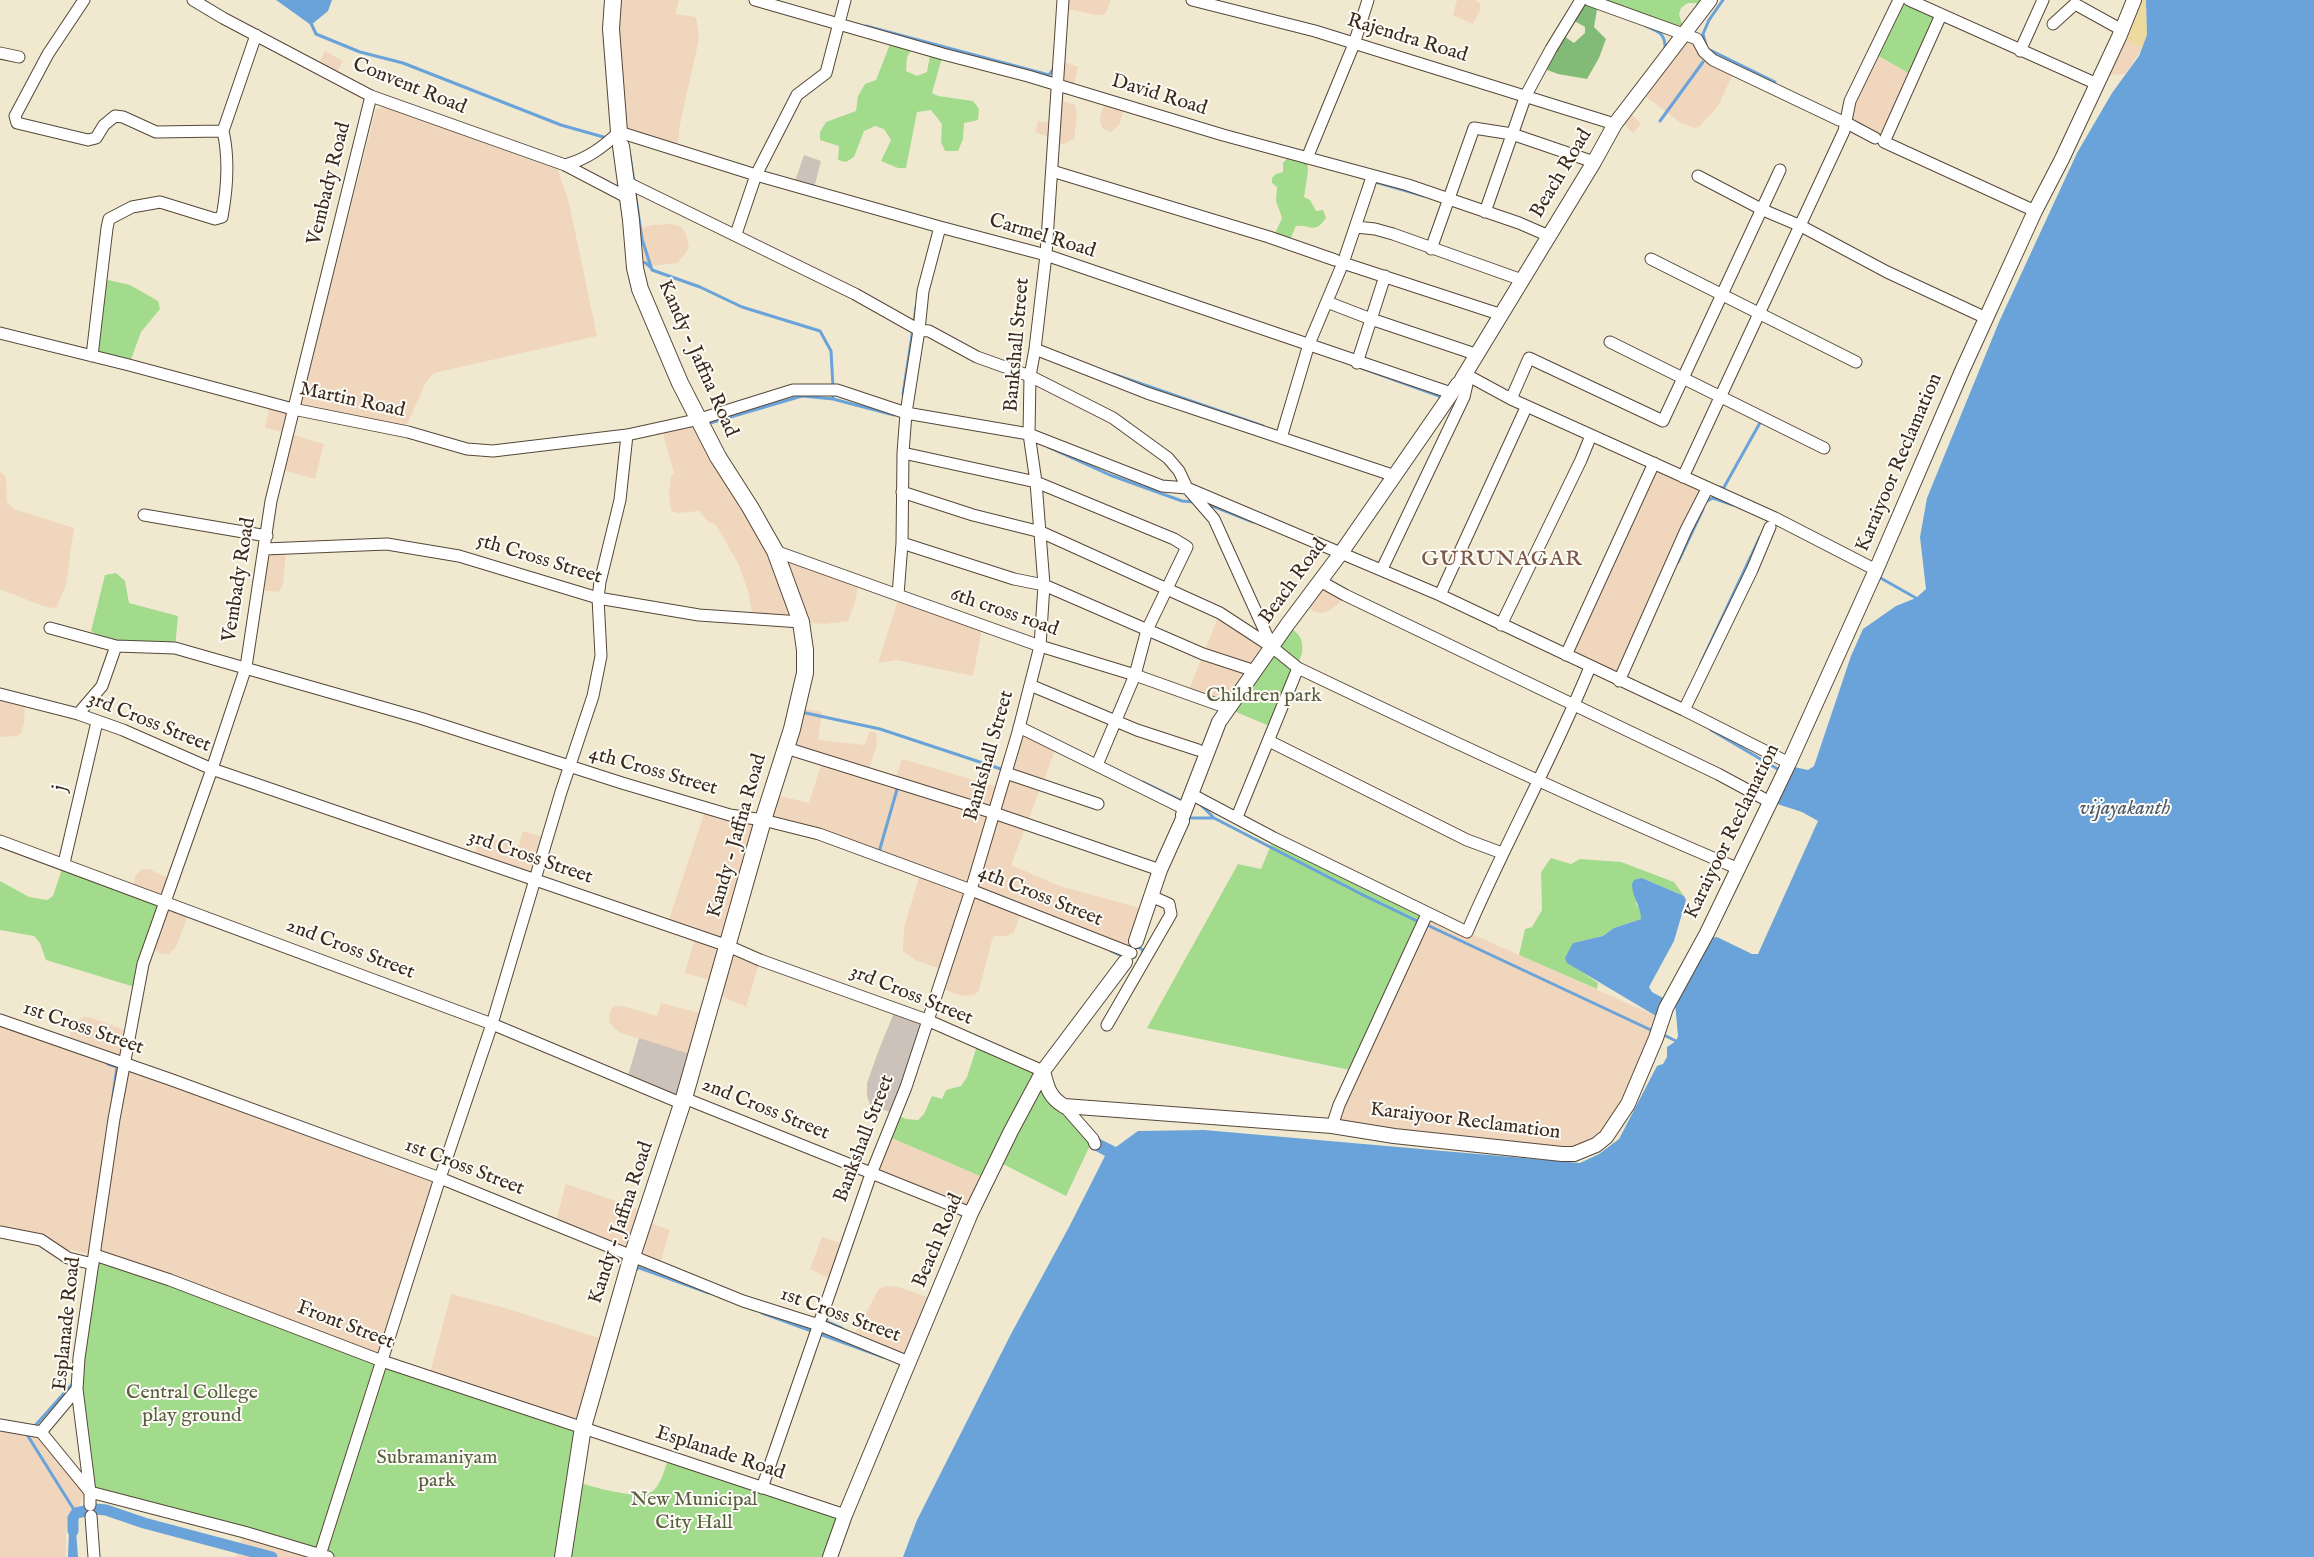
<!DOCTYPE html>
<style>
body{margin:0}
canvas{display:block;background:#f0e9d0}
</style>
<canvas width="2314" height="1557"></canvas>
<script>
const g = document.querySelector('canvas').getContext('2d');
g.lineJoin = 'round';
function paint(path, color) {
  g.fillStyle = color;
  g.fill(path, 'evenodd');
}
function trace(path, color, width, dash) {
  g.strokeStyle = color;
  g.lineWidth = width;
  g.lineCap = dash ? 'butt' : 'round';
  g.setLineDash(dash || []);
  g.stroke(path);
}
function write(font, color, halo, rows, align = 'center') {
  g.font = font + ' "IM FELL English",serif';
  g.lineWidth = 4;
  g.setLineDash([]);
  g.textBaseline = 'middle';
  g.strokeStyle = halo;
  g.fillStyle = color;
  for (const [text, x, y, turn = 0] of rows) {
    g.save();
    g.translate(x, y);
    g.rotate((+turn || 0) * Math.PI / 180);
    g.textAlign = isNaN(turn) ? turn : align;
    if (halo) g.strokeText(text, 0, 0);
    g.fillText(text, 0, 0);
    g.restore();
  }
}
paint(new Path2D(`
 M 613,0 L 679,0 L 675,14 L 696,17 L 699,39 L 680,124 L 677,150 L 619,132 Z
 M 1063,0 L 1111,0 L 1105,14 L 1096,15 L 1063,8 Z
 M 1457,0 L 1475,0 L 1480,3 L 1480,11 L 1473,24 L 1453,15 Z
 M 1685,34 L 1704,52 L 1735,70 L 1718,106 L 1699,127 L 1694,128 L 1678,121 L 1641,93 Z
 M 2119,37 L 2142,48 L 2126,74 L 2107,75 Z
 M 325,51 L 343,61 L 335,77 L 316,68 Z
 M 1872,53 L 1912,75 L 1884,142 L 1846,123 Z
 M 1067,63 L 1078,67 L 1073,90 L 1058,85 L 1060,64 Z
 M 1057,99 L 1075,105 L 1077,114 L 1074,139 L 1064,144 L 1054,144 Z
 M 1107,100 L 1125,106 L 1119,125 L 1111,132 L 1102,128 L 1100,120 L 1101,113 Z
 M 385,107 L 558,170 L 569,203 L 597,336 L 434,373 L 426,382 L 405,429 L 300,404 L 376,109 Z
 M 1627,109 L 1641,124 L 1633,133 L 1619,119 Z
 M 1038,121 L 1053,123 L 1050,137 L 1035,132 Z
 M 671,224 L 681,227 L 686,234 L 689,246 L 686,253 L 677,263 L 635,268 L 631,231 L 653,225 Z
 M 270,403 L 293,409 L 287,433 L 324,444 L 315,479 L 279,469 L 287,433 L 265,428 Z
 M 700,419 L 775,551 L 859,581 L 855,602 L 848,621 L 825,624 L 753,618 L 748,591 L 739,565 L 716,525 L 707,521 L 699,511 L 678,513 L 671,511 L 669,494 L 671,477 L 674,473 L 664,438 L 663,427 Z
 M 1654,463 L 1707,489 L 1619,681 L 1566,656 Z
 M 0,472 L 6,477 L 7,502 L 14,509 L 74,528 L 66,585 L 56,608 L 45,607 L 0,589 Z
 M 265,549 L 286,549 L 283,585 L 279,592 L 259,590 Z
 M 1320,581 L 1345,595 L 1337,605 L 1327,612 L 1321,613 L 1314,612 L 1303,603 Z
 M 898,600 L 982,629 L 973,676 L 896,660 L 878,663 Z
 M 1220,613 L 1272,647 L 1229,709 L 1187,694 Z
 M 0,694 L 25,701 L 24,723 L 21,733 L 17,736 L 0,737 Z
 M 798,708 L 822,712 L 818,740 L 865,745 L 869,732 L 876,732 L 877,744 L 868,773 L 895,781 L 902,759 L 1001,788 L 1019,727 L 1057,745 L 1011,865 L 1060,886 L 1147,910 L 1131,953 L 1022,910 L 1014,932 L 1006,936 L 994,936 L 992,940 L 979,990 L 974,995 L 965,996 L 956,994 L 939,987 L 944,970 L 915,960 L 903,951 L 904,927 L 921,871 L 768,822 L 728,946 L 760,960 L 746,1007 L 714,993 L 717,982 L 685,973 L 696,935 L 667,925 L 706,808 L 763,821 L 772,794 L 809,803 L 823,759 L 786,748 Z
 M 523,831 L 547,838 L 534,879 L 473,858 L 481,834 L 518,847 Z
 M 143,869 L 149,869 L 173,881 L 166,901 L 190,910 L 176,947 L 169,954 L 159,953 L 149,946 L 134,889 L 135,875 Z
 M 1427,914 L 1656,1016 L 1655,1049 L 1595,1151 L 1332,1126 Z
 M 661,1003 L 707,1015 L 696,1056 L 621,1033 L 615,1029 L 609,1022 L 610,1011 L 614,1006 L 626,1007 L 657,1016 Z
 M 83,1017 L 89,1017 L 130,1032 L 124,1063 L 440,1178 L 382,1361 L 95,1255 L 18,1240 L 3,1230 L 0,1223 L 0,1020 L 67,1043 L 74,1023 Z
 M 887,1136 L 987,1179 L 971,1213 L 871,1174 Z
 M 566,1184 L 647,1212 L 644,1221 L 670,1230 L 659,1266 L 555,1224 Z
 M 822,1237 L 847,1245 L 835,1281 L 810,1269 Z
 M 885,1286 L 898,1287 L 935,1300 L 909,1362 L 852,1338 L 879,1289 Z
 M 451,1294 L 505,1308 L 608,1341 L 583,1427 L 429,1377 Z
 M 0,1425 L 41,1432 L 90,1492 L 81,1499 L 77,1524 L 66,1527 L 66,1557 L 0,1557 Z
 M 244,1532 L 328,1557 L 236,1557 Z`), '#efd6bc');
paint(new Path2D(`
 M 804,155 L 821,161 L 814,188 L 795,181 Z
 M 896,1008 L 927,1020 L 896,1114 L 870,1105 L 867,1096 L 867,1083 L 878,1052 Z
 M 639,1038 L 696,1056 L 683,1104 L 627,1079 Z`), '#cdc2b9');
paint(new Path2D(`
 M 1589,0 L 1710,0 L 1699,7 L 1696,3 L 1688,3 L 1681,8 L 1679,14 L 1685,34 Z
 M 1899,0 L 1941,15 L 1912,75 L 1873,53 Z
 M 892,39 L 914,46 L 907,57 L 906,71 L 917,76 L 927,72 L 931,50 L 943,54 L 932,93 L 938,96 L 973,101 L 979,109 L 978,120 L 964,123 L 963,139 L 958,151 L 945,151 L 941,142 L 942,124 L 931,110 L 917,112 L 906,168 L 898,168 L 881,161 L 891,140 L 884,129 L 875,126 L 864,131 L 854,157 L 846,162 L 838,160 L 839,146 L 820,140 L 820,132 L 826,122 L 856,111 L 858,96 L 865,84 L 876,80 Z
 M 1291,154 L 1307,158 L 1308,171 L 1304,197 L 1310,200 L 1316,211 L 1323,210 L 1326,218 C 1314,235 1311,224 1296,226 L 1288,244 L 1273,238 L 1282,218 L 1276,201 L 1277,187 L 1272,183 L 1272,178 L 1276,174 L 1283,172 L 1283,163 Z
 M 108,280 L 130,285 L 158,301 L 160,309 L 141,332 L 129,365 L 92,356 L 101,281 Z
 M 116,573 L 125,581 L 129,603 L 178,616 L 175,648 L 116,646 L 91,631 L 105,575 Z
 M 1292,629 C 1302,636 1303,642 1302,653 L 1274,728 L 1229,709 Z
 M 1274,838 L 1427,914 L 1355,1071 L 1147,1028 L 1238,864 L 1261,869 Z
 M 1551,858 L 1571,864 L 1580,859 L 1621,862 L 1674,882 L 1684,896 L 1642,878 L 1636,904 L 1641,911 L 1641,919 L 1614,928 L 1603,936 L 1573,943 L 1567,962 L 1598,983 L 1597,989 L 1519,955 L 1525,929 L 1532,927 L 1542,910 L 1541,872 Z
 M 64,863 L 165,901 L 138,988 L 46,960 L 40,943 L 34,936 L 0,930 L 0,881 L 29,897 L 47,900 L 53,896 Z
 M 978,1043 L 1043,1071 L 1048,1091 L 1093,1139 L 1066,1196 L 997,1161 L 987,1179 L 887,1136 L 896,1114 L 906,1119 L 918,1120 L 924,1114 L 932,1096 L 942,1099 L 946,1090 L 961,1086 L 967,1077 Z
 M 95,1255 L 583,1427 L 574,1481 C 590,1486 635,1500 651,1492 C 661,1487 665,1467 669,1457 L 845,1515 L 830,1557 L 328,1557 L 90,1492 L 77,1389 Z`), '#a3db8d');
paint(new Path2D(`
 M 1581,0 L 1598,4 L 1594,27 L 1606,39 L 1599,58 L 1587,79 L 1558,74 L 1542,68 L 1561,34 L 1574,43 L 1585,33 L 1585,27 L 1571,19 Z`), '#82bb78');
paint(new Path2D(`
 M 2134,0 L 2146,0 L 2147,35 L 2142,48 L 2119,37 Z`), '#eeda9e');
paint(new Path2D(`
 M 276,0 L 332,0 L 328,11 L 311,25 Z
 M 2146,0 L 2314,0 L 2314,1557 L 903,1557 L 917,1520 L 1011,1334 L 1069,1227 L 1105,1156 L 1092,1149 L 1098,1138 L 1116,1147 L 1138,1131 L 1204,1130 L 1580,1163 L 1599,1154 L 1619,1139 L 1657,1066 L 1663,1064 L 1667,1057 L 1667,1047 L 1676,1041 L 1678,1036 L 1675,1002 L 1710,938 L 1717,937 L 1752,954 L 1758,954 L 1818,821 L 1802,812 L 1771,802 L 1789,766 L 1808,770 L 1814,766 L 1851,656 L 1863,629 L 1896,606 L 1916,598 L 1926,589 L 1920,537 L 1927,498 L 1999,322 L 2077,153 L 2112,93 L 2139,56 L 2147,35 Z
 M 1642,878 L 1684,896 L 1686,900 L 1674,941 L 1649,987 L 1652,992 L 1663,998 L 1656,1016 L 1567,963 L 1565,958 L 1573,943 L 1603,936 L 1614,928 L 1641,919 C 1641,906 1632,897 1632,884 L 1634,880 Z
 M 69,1531 L 76,1531 L 78,1557 L 68,1557 Z`), '#69a3d9');
trace(new Path2D(`
 M 310,21 L 316,34 L 360,52 L 403,63 L 561,125 L 607,138
 M 866,26 L 1049,75 L 1054,68
 M 1646,26 C 1660,32 1666,34 1665,51
 M 1706,45 L 1703,34 L 1709,20 L 1723,0
 M 1710,50 L 1775,82
 M 1660,121 L 1703,62
 M 630,156 L 634,182
 M 1372,181 L 1424,196
 M 635,191 L 642,239 L 652,270 L 700,287 L 742,307 L 820,331 L 831,351 L 833,387
 M 639,262 L 646,263 L 651,268
 M 914,323 L 916,307
 M 1356,366 L 1442,397
 M 1113,374 L 1263,426
 M 833,393 L 833,399 L 894,415
 M 903,394 L 913,329
 M 710,423 L 802,396 L 833,399
 M 1048,447 L 1110,475 L 1182,501 L 1194,502
 M 1720,487 L 1723,489 L 1761,421
 M 1707,501 L 1713,498 L 1733,505
 M 1205,503 L 1253,522
 M 1678,562 L 1703,509
 M 1877,576 L 1916,598
 M 1701,663 L 1760,537
 M 801,712 L 880,729 L 1004,770
 M 1711,730 L 1781,771
 M 1143,782 L 1184,802
 M 1201,805 L 1214,818 L 1363,895 L 1419,922
 M 1185,818 L 1213,818
 M 879,852 L 898,786
 M 1425,924 L 1653,1031
 M 1135,945 L 1143,950 L 1142,955
 M 1111,951 L 1124,957
 M 1664,1035 L 1676,1041
 M 108,1064 L 117,1067 L 113,1096
 M 637,1269 L 637,1267 L 709,1293
 M 762,1313 L 883,1357
 M 827,1318 L 826,1321 L 842,1328
 M 33,1428 L 74,1382
 M 26,1433 L 76,1513`), '#69a3d9', 3);
trace(new Path2D(`
 M 73,1531 L 73,1518 L 76,1513 L 95,1509 L 106,1510 L 144,1523 L 272,1557`), '#69a3d9', 11);
const minor = new Path2D(`
 M 84,0 L 48,54 L 15,116 L 17,123 L 88,140 L 96,138 L 104,125 L 115,116 L 123,117 L 156,132 L 223,131
 M 193,0 L 223,18 L 371,96 L 565,165 L 628,198
 M 755,0 L 943,54 L 1028,76 L 1223,135 L 1408,185 L 1519,223 L 1549,236
 M 1192,0 L 1315,31 L 1608,122
 M 1589,0 L 1697,39 L 1704,52 L 1713,60 L 1839,120
 M 1909,0 L 2097,84
 M 1941,15 L 1884,142 L 2035,211
 M 2053,24 L 2075,4 L 2122,30
 M 2020,51 L 2043,0
 M 0,53 L 19,57
 M 1843,121 L 1875,138
 M 1307,158 L 1354,44 L 1368,0
 M 565,165 C 587,159 602,148 619,132 L 756,175 L 940,227 L 1046,255 L 1451,393
 M 1052,171 L 1269,237 L 1335,260
 M 1698,176 L 1763,210 L 1801,226 L 1887,272 L 1986,318
 M 626,182 L 855,294 L 919,330 L 929,331 L 977,357 L 1030,376 L 1113,418 L 1168,458 L 1179,471 L 1187,488 L 1214,519 L 1272,647
 M 1485,212 L 1526,95 L 1551,49 L 1581,0
 M 1356,227 L 1375,229 L 1393,234 L 1522,280
 M 736,234 L 756,175 L 797,95 L 826,73 L 845,0
 M 1431,249 L 1474,128 L 1512,134 L 1588,160
 M 1651,259 L 1856,362
 M 1343,263 L 1502,315
 M 1327,302 L 1371,319 L 1478,355
 M 0,333 L 129,365 L 293,409 L 408,432 L 467,449 L 493,451 L 627,435 L 700,419 L 793,390 L 837,390 L 906,413 L 1029,434 L 1162,486 L 1187,488 L 1440,595 L 1684,710 L 1789,763
 M 1610,342 L 1824,448
 M 1035,349 L 1147,393 L 1395,476
 M 92,356 L 107,228 L 109,219 L 132,207 L 160,202 L 215,219 L 222,217 C 227,190 229,157 223,131 L 256,35
 M 1357,363 L 1385,276
 M 1465,374 L 1511,399 L 1775,518 L 1876,570
 M 1511,399 L 1529,358 L 1663,421 L 1780,170
 M 1281,438 L 1309,344 L 1343,263 L 1372,177
 M 903,453 L 1036,482 L 1174,539 L 1187,547 L 1147,630 L 1135,675 L 1097,765
 M 1683,477 L 1844,131 L 1850,101 L 1899,0
 M 902,492 L 973,515 L 1041,532 L 1220,613 L 1272,647 L 1298,668
 M 144,515 L 267,536
 M 902,543 L 1014,579 L 1044,585 L 1203,654 L 1255,671
 M 265,549 L 387,544 L 459,556 L 598,598 L 699,615 L 801,622
 M 775,551 L 1040,646 L 1135,675 L 1222,706
 M 1382,569 L 1464,397 L 1467,384 L 1465,374
 M 1320,581 L 1345,595 L 1718,774 L 1770,802
 M 898,595 L 902,543 L 903,453 L 906,413 L 919,330 L 923,291 L 940,227
 M 1440,595 L 1524,412
 M 1501,625 L 1581,460 L 1590,438
 M 50,628 L 116,646
 M 1566,655 L 1654,463
 M 1619,681 L 1686,530 L 1707,489
 M 1030,685 L 1137,730 L 1198,750
 M 0,694 L 78,714 L 123,730 L 212,769 L 728,946 L 760,960 L 927,1020 L 1043,1071
 M 1684,710 L 1752,570 L 1770,527
 M 78,714 L 102,686 L 116,646 L 175,648 L 420,718 L 622,783 L 730,815 L 763,820 L 819,834 L 971,890 L 1131,953
 M 1019,727 L 1185,809
 M 1269,741 L 1467,840 L 1502,853
 M 786,748 L 994,813 L 1160,870
 M 1006,773 L 1098,804
 M 1191,794 L 1274,838 L 1467,932 C 1505,843 1553,758 1590,667
 M 1237,817 L 1298,668 C 1444,738 1590,806 1739,869
 M 0,841 L 492,1024 L 683,1104
 M 64,863 L 97,722
 M 0,1020 L 172,1080 L 440,1178 L 743,1301 L 819,1325 L 909,1362
 M 1107,1025 L 1171,914 L 1169,904 L 1151,896
 M 684,1098 L 971,1213
 M 1064,1106 L 1093,1139 L 1095,1144
 M 1332,1126 L 1339,1105 L 1427,914
 M 0,1232 L 41,1240 L 68,1258 L 93,1264
 M 95,1255 L 170,1280 L 382,1361 L 845,1515
 M 0,1425 L 41,1432 L 90,1492 L 90,1505
 M 41,1432 L 77,1389
 M 762,1488 L 871,1174 L 906,1087 L 971,890 L 1018,732 L 1040,646 L 1044,585 L 1036,482 L 1029,434 L 1030,376 L 1035,349 L 1046,255 L 1063,0
 M 91,1516 L 94,1557
 M 320,1555 L 440,1178 L 492,1024 L 561,792 L 593,696 L 601,656 L 598,598 L 600,582 L 620,500 L 627,435
 M 328,1557 L 244,1532 L 90,1492 L 77,1389 L 79,1358 L 114,1119 L 143,964 L 212,769 L 246,667 L 271,501 L 371,96`);
const major = new Path2D(`
 M 1462,379 L 1594,162 L 1615,124 L 1710,0
 M 1183,815 L 1219,722 L 1287,625 L 1341,553 L 1458,384
 M 1136,941 L 1160,870 L 1182,821
 M 1043,1071 C 1047,1087 1049,1097 1064,1106 L 1332,1126 L 1394,1136 L 1562,1154 L 1574,1154 L 1596,1145 L 1606,1137 L 1628,1104 L 1656,1038 L 1666,1008 L 1707,933 L 1789,763 L 1876,570 L 1962,371 L 2035,211 L 2062,159 L 2119,37 L 2134,0
 M 830,1557 L 845,1515 L 971,1213 L 1011,1131 L 1043,1071 L 1125,962`);
const highway = new Path2D(`
 M 613,0 L 611,29 L 619,132
 M 563,1557 L 583,1427 L 632,1256 L 684,1098 L 763,820 L 792,729 L 805,673 L 805,650 L 801,622 L 775,551 L 750,507 L 718,457 L 680,383 L 640,289 L 635,268 L 631,220 L 621,146`);
trace(minor, '#564739', 13);
trace(major, '#564739', 16);
trace(highway, '#564739', 18);
trace(minor, '#fff', 11);
trace(major, '#fff', 14);
trace(highway, '#fff', 16);
write('20px', '#3b2a1e', '#fdfcf7', [
 ["Rajendra Road",1407,39,17],
 ["Convent Road",409,87,22],
 ["David Road",1159,96,17],
 ["Beach Road",1562,174,-59],
 ["Vembady Road",330,184,-76],
 ["Carmel Road",1042,237,17],
 ["Bankshall Street",1018,345,-85],
 ["Kandy - Jaffna Road",697,359,66],
 ["Martin Road",352,401,12],
 ["Karaiyoor Reclamation",1900,463,-67],
 ["5th Cross Street",539,560,17],
 ["Vembady Road",240,580,-81],
 ["Beach Road",1294,582,-54],
 ["6th cross road",1004,613,19],
 ["3rd Cross Street",149,723,22],
 ["Bankshall Street",990,756,-74],
 ["4th Cross Street",653,772,16],
 ["j",61,788,-77],
 ["Karaiyoor Reclamation",1733,832,-64],
 ["Kandy - Jaffna Road",738,836,-74],
 ["3rd Cross Street",530,858,19],
 ["4th Cross Street",1040,897,22],
 ["2nd Cross Street",350,950,21],
 ["3rd Cross Street",911,996,22],
 ["1st Cross Street",83,1029,19],
 ["2nd Cross Street",765,1110,22],
 ["Karaiyoor Reclamation",1465,1122,7],
 ["Bankshall Street",865,1139,-69],
 ["1st Cross Street",464,1168,21],
 ["Kandy - Jaffna Road",622,1223,-72],
 ["Beach Road",939,1241,-67],
 ["1st Cross Street",840,1316,20],
 ["Esplanade Road",68,1324,-84],
 ["Front Street",345,1326,21],
 ["Esplanade Road",720,1454,18]
]);
write('20px', '#5a5f3f', '#fdfcf7', [
 ["Children park",1264,697],
 ["Central College",192,1394],
 ["play ground",192,1417],
 ["Subramaniyam",437,1459],
 ["park",437,1482],
 ["New Municipal",694,1501],
 ["City Hall",694,1524]
]);
write('italic 21px', '#4d5a69', '#fdfcf7', [
 ["vijayakanth",2125,810]
]);
g.letterSpacing = '1px';
write('22px', '#7b5848', '#fdfcf7', [
 ["GURUNAGAR",1502,560]
]);
g.letterSpacing = '0px';
</script>
